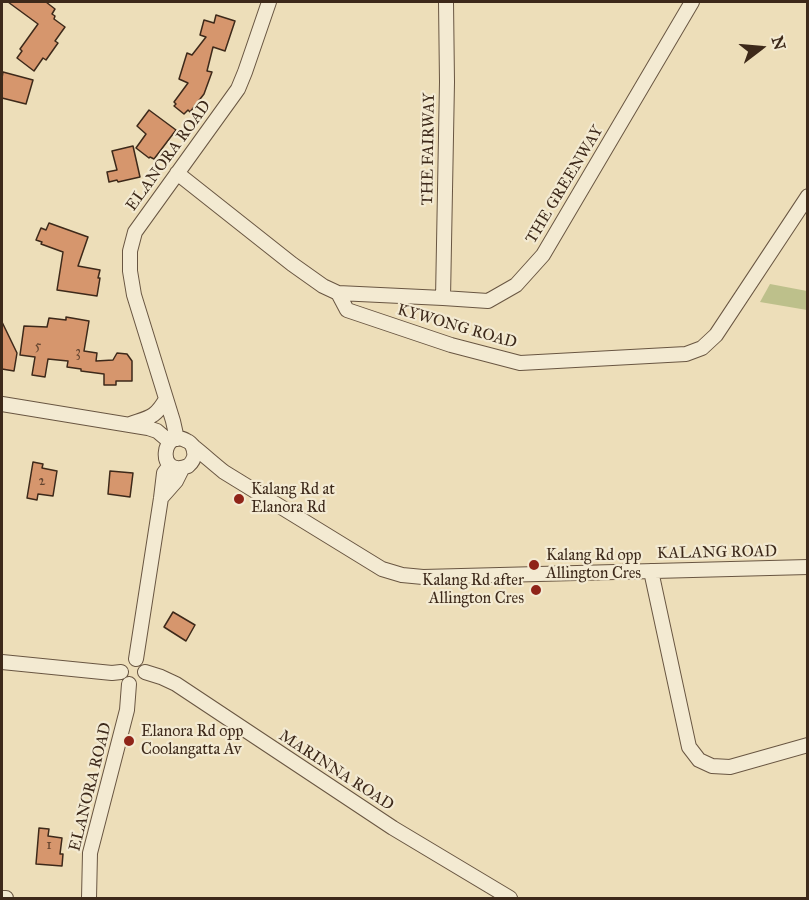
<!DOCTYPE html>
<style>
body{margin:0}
#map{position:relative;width:809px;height:900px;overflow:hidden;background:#eddeb9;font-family:"IM FELL Great Primer",serif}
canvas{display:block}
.frame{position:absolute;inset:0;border:3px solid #3d291a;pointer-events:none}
.north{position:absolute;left:731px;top:18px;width:60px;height:60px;-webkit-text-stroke:4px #f3ead2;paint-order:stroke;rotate:74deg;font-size:16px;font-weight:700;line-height:24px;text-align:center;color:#3d291a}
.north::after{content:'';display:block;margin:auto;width:21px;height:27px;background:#3d291a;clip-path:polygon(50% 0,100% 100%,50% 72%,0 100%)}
</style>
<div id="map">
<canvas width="809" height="900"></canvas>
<div class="frame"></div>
<div class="north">N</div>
</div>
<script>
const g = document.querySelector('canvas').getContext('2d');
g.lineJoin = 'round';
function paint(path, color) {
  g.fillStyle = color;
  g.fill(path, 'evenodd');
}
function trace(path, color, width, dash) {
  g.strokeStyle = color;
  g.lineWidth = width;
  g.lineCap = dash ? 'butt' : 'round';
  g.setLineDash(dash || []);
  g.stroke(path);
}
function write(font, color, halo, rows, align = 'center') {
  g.font = font + ' "IM FELL Great Primer",serif';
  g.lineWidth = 4.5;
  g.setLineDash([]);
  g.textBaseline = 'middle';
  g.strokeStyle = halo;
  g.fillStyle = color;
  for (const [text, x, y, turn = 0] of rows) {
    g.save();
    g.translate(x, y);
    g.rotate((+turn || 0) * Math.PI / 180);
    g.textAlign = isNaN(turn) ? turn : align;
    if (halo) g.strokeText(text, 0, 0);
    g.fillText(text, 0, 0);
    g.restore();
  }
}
paint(new Path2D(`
 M 770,284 L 807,291 L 807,310 L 760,302 Z`), '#bdc08b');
const building = new Path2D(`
 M 8,2 L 46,2 L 55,9 L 52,14 L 55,16 L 54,19 L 65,27 L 55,41 L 58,43 L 46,60 L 43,58 L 34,71 L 17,58 L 22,51 L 20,49 L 38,24 Z
 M 216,15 L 235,21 L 225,51 L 213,47 L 207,71 L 212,72 L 204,94 L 190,112 L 188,110 L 184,114 L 174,106 L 176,104 L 174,102 L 188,83 L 179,79 L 187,53 L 192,55 L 206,37 L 200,35 L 204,20 L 214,23 Z
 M 3,72 L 33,80 L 26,104 L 2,98 L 2,78 Z
 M 149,110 L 176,130 L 154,159 L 150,157 L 149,158 L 136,148 L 146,134 L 137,126 Z
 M 133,146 L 140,177 L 118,182 L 117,180 L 109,182 L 107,172 L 117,170 L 112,151 Z
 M 49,223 L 88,237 L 78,266 L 100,270 L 98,278 L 100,278 L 97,296 L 57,290 L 63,252 L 41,244 L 42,242 L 36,240 L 41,228 L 46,230 Z
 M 66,317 L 89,321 L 84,351 L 97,353 L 96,361 L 113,360 L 117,353 L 127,354 L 132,361 L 132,381 L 116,381 L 116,385 L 104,385 L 104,374 L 81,371 L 81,369 L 67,367 L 68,361 L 48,359 L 45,377 L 32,375 L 35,357 L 20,355 L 24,326 L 47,327 L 49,318 L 66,320 Z
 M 2,322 L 17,353 L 14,371 L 2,369 Z
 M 33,462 L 43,464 L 42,468 L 57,471 L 53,496 L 38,494 L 37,500 L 27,498 Z
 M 110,471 L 133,473 L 130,497 L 108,494 Z
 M 173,612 L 195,625 L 186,641 L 164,627 Z
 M 39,828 L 49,829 L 48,836 L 62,838 L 60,854 L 63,854 L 62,866 L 36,864 Z`);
paint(building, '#d6966d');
trace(building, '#3d291a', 1.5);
const minor = new Path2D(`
 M 177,173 L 292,264 L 323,286 L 338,293 L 347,310 L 451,345 L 520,363 L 686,354 L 702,348 L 716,335 L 808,196
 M 338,293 L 443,298 L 488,301 L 516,285 L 543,255 L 692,2
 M 443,298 L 447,82 L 446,2
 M 2,404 L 148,428 L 157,431 L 170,442
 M 130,424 C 150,417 155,418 166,399
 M 177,439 L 173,421 L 134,295 L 130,271 L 130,251 L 135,232 L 238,89 L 245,72 L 269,2
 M 192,445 C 196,454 195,460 188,466 C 155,479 162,426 187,441 C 189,441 193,446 194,447 C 204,455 214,464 224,472 L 382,569 L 402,575 L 423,577 L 808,567
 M 161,498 L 176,481 L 182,469
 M 651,571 L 689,747 L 699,760 L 712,766 L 730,767 L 808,745
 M 136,659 L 161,498 L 164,473 L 170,465
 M 2,662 L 112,673 L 121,672
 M 145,672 L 161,677 L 176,684 L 393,828 L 510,898
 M 2,898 L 6,898
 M 89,898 L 90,853 L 127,710 L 129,684`);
trace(minor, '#695642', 16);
trace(minor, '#f3ead2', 14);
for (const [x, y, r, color] of [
 [239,499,6,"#8f2418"],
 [534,565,6,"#8f2418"],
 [536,590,6,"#8f2418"],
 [129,741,6,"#8f2418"]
]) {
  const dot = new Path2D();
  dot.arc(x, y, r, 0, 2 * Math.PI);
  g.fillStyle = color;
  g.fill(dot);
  trace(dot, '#f3ead2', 2);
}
write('14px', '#63442f', null, [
 ["5",38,347],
 ["3",78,353],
 ["2",42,482],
 ["1",49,846]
]);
write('16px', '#3d291a', '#f3ead2', [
 ["THE FAIRWAY",429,149,-89],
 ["ELANORA ROAD",169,156,-54],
 ["THE GREENWAY",565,185,-59],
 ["KYWONG ROAD",457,327,16],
 ["KALANG ROAD",717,553,-1],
 ["MARINNA ROAD",336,771,33],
 ["ELANORA ROAD",91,787,-76]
]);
write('16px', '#3d291a', '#f3ead2', [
 ["Kalang Rd at",251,490],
 ["Elanora Rd",251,508],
 ["Kalang Rd opp",546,556],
 ["Allington Cres",546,574],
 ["Kalang Rd after",524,581,"right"],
 ["Allington Cres",524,599,"right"],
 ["Elanora Rd opp",141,732],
 ["Coolangatta Av",141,750]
], 'left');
</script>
